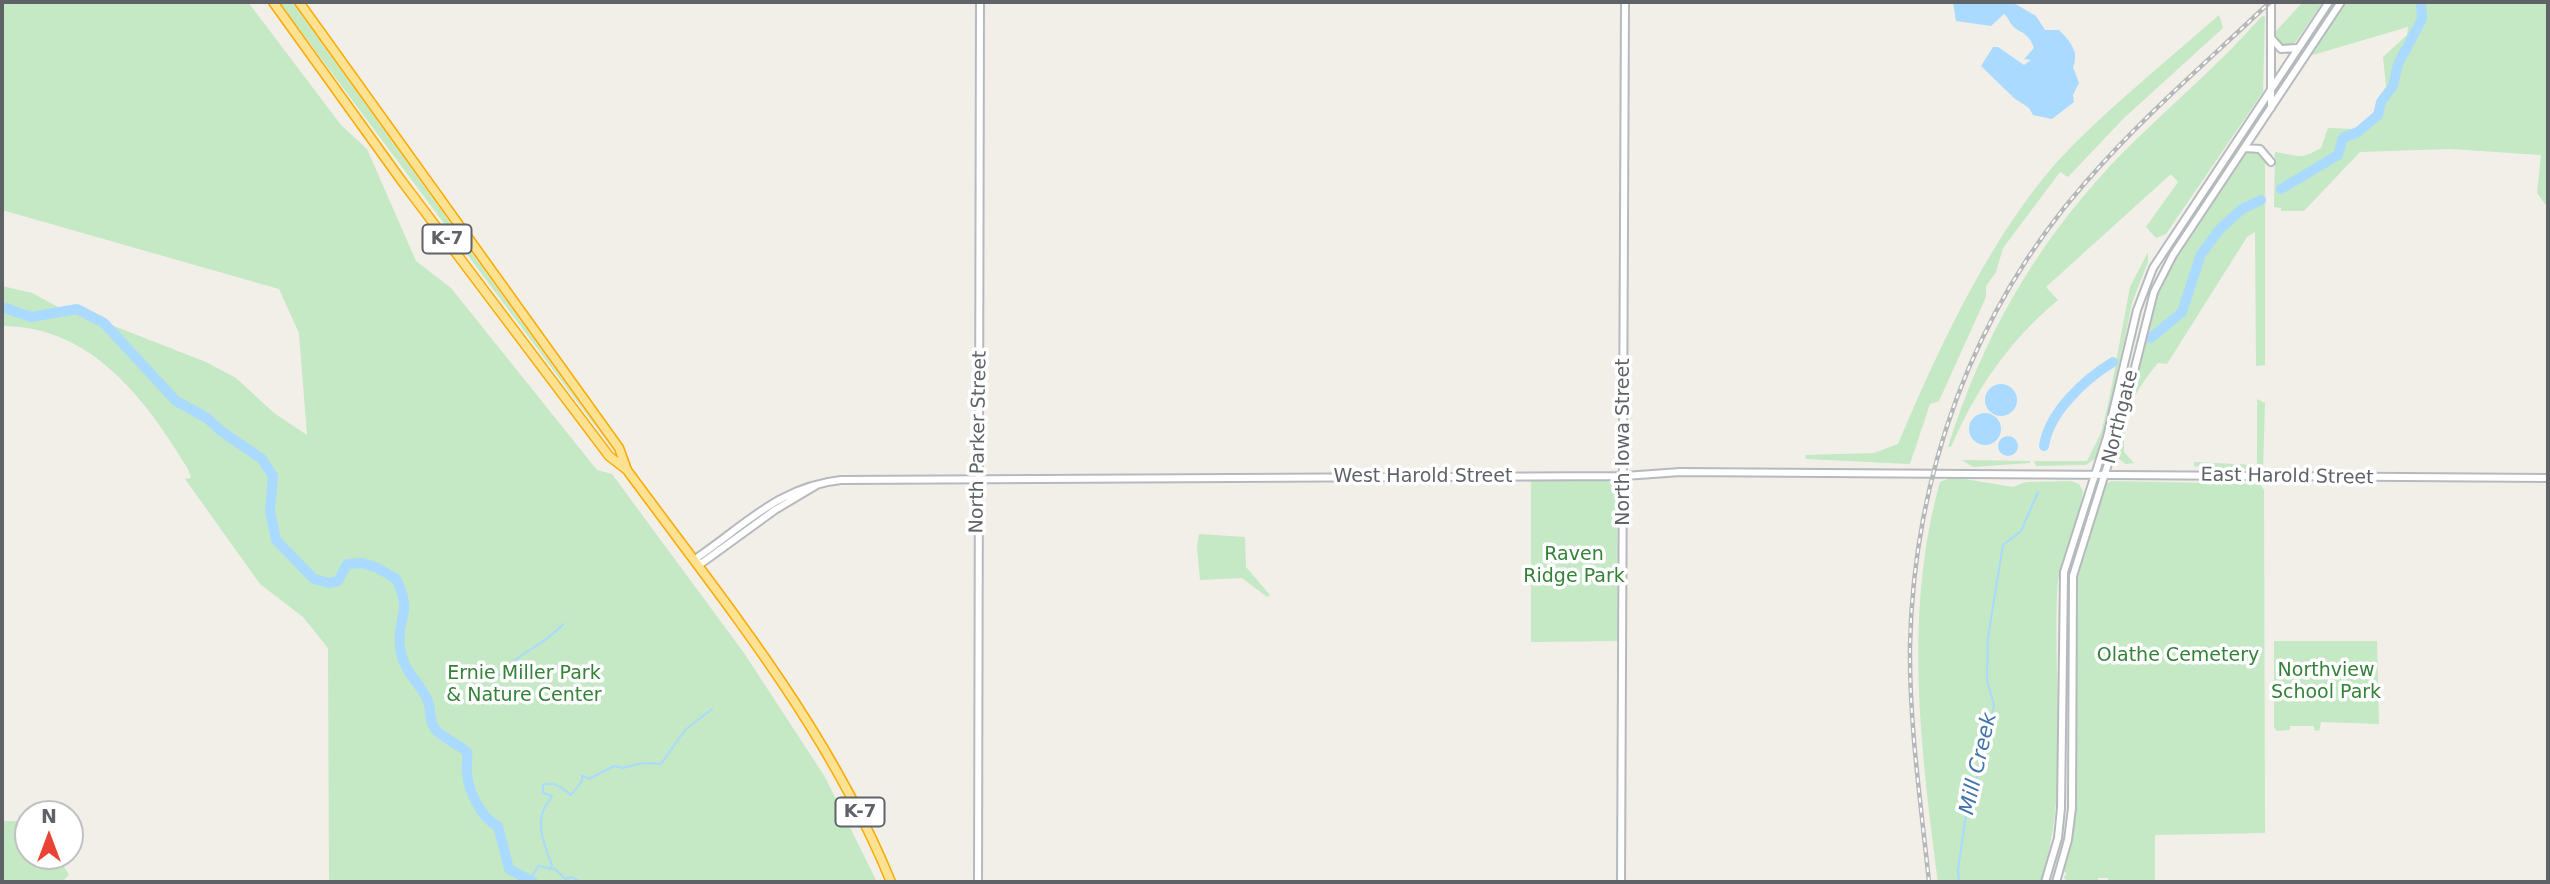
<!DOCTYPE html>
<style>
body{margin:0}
#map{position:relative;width:2550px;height:884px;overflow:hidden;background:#f1efe8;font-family:"DejaVu Sans",sans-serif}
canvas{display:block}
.frame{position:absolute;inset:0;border:4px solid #5f6368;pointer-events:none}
.north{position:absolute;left:14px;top:800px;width:70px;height:70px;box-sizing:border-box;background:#fff;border:2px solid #bfc1c3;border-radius:50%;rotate:0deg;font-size:19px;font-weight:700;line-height:28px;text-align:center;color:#5f6368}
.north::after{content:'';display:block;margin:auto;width:24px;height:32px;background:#ea4335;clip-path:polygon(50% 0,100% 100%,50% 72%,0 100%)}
</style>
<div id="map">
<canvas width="2550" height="884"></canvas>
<div class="frame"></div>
<div class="north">N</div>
</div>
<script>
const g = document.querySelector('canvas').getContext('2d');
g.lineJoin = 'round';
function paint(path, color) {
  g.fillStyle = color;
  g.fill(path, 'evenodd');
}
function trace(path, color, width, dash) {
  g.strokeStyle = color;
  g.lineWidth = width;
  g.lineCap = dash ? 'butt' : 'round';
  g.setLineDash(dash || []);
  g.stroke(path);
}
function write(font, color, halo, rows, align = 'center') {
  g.font = font + ' "DejaVu Sans",sans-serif';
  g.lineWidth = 7;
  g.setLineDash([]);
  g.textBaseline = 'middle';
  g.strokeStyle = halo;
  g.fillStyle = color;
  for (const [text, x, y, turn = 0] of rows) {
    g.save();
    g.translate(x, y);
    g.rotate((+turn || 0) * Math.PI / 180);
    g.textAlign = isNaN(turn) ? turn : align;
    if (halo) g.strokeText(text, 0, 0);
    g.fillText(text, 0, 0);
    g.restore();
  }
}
paint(new Path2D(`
 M 2,2 L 248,2 L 341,125 L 367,149 L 416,261 L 451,288 L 597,470 L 612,474 L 744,653 L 825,777 L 877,882 L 329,882 L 328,648 L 303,617 L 260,584 L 185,479 L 191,478 L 188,469 C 146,400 92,326 2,326 L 2,286 L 32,293 L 62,309 L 78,312 L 206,362 L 236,378 L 274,413 L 307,435 L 299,333 L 279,289 L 2,210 Z
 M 279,2 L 292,2 L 613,450 Z
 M 2303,2 L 2323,2 L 2294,44 L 2289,46 L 2278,42 L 2275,32 Z
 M 2341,2 L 2548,2 L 2548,208 L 2537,193 L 2541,155 L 2450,149 L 2360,152 L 2304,211 L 2281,211 L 2281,208 L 2274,207 L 2275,152 C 2298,155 2299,161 2321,148 L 2328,128 L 2355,129 L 2375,111 L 2387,94 L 2383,57 L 2407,35 L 2408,27 L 2309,56 Z
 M 2219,15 L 2223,28 L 2124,118 L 2068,177 L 2060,172 L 2003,248 L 1996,272 L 1986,286 L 1986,297 L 1939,401 L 1930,404 L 1910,464 L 1806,459 L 1805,455 L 1874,453 L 1898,444 C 1940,345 1996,223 2072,146 C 2118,100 2170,58 2219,15 Z
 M 2262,16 L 2265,17 L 2263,92 L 2166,234 L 2156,238 L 2146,227 L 2178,182 L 2171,174 L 2046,287 L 2058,300 C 2009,341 1976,389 1951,447 L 1948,447 C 1982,339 2033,249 2110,166 C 2159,114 2215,70 2262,16 Z
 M 2250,151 L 2260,152 L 2265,162 L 2265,365 L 2256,366 L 2255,232 L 2247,237 L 2167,364 L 2158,363 C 2133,393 2124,412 2124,452 L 2134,463 L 2126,464 L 2118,458 L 2117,450 L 2156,294 L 2174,259 L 2241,157 Z
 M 2148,252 L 2148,262 L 2132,303 L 2112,400 L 2096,458 L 2086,465 L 2036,466 L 2034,461 L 2087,461 L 2101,433 L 2109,400 L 2130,287 Z
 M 2257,399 L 2265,403 L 2263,471 L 2194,466 L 2194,462 L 2257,465 Z
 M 1962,460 L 2030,461 L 2030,463 L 1973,467 Z
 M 1953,477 L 2013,487 L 2026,482 L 2071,481 L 2079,484 L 2083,491 C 2079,526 2058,556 2057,595 C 2053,691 2070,789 2041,882 L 1938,882 C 1921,749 1903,614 1940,482 Z
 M 1531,480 L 1606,480 L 1617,487 L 1618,641 L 1531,642 Z
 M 2112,481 L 2260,484 L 2264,490 L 2265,833 L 2155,835 L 2155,882 L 2108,882 L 2108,878 L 2098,878 L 2098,882 L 2067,882 L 2064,877 L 2067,874 L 2063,870 L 2072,835 L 2076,580 L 2084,545 L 2105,484 Z
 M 1199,534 L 1245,537 L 1246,567 L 1270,595 L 1267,597 L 1242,578 L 1200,580 L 1197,547 Z
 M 2274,641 L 2377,641 L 2379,724 L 2321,722 L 2319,731 L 2314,730 L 2314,726 L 2290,726 L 2290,730 L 2277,731 L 2274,727 Z
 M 2,821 L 28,821 L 28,856 L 58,856 L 69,875 L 62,882 L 2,882 Z`), '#c5e8c5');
paint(new Path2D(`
 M 1953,2 L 2012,2 L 2036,16 L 2045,30 L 2059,30 C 2069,40 2080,52 2073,67 L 2079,83 L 2073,95 L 2074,102 L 2052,119 L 2033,115 L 2029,108 L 2014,98 L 1981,66 L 1993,47 L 1998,47 L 2024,65 L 2031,60 L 2024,59 L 2034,48 C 2028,31 2020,34 2012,25 C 2009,22 2008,17 2004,14 L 1991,26 L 1956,21 Z
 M1985 400a16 16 0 1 1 32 0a16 16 0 1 1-32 0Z
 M1969 429a16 16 0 1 1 32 0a16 16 0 1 1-32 0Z
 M1998 446a10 10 0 1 1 20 0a10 10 0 1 1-20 0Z`), '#aadaff');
trace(new Path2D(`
 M 497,674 L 501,675 C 514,654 546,645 563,624
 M 549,870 L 552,866 C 546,848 534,824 546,805 C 548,802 550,800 552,796 L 543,793 L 543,785 C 555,781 562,788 571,795 L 582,781 L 582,775 L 589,779 L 614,766 L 623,768 L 642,763 L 661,764 L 685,730 L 712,709
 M 531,879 L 538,866 L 555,869 L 565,879 L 572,877 L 581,882
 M 1959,882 L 1958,870 L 1967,808 L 1982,759 L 1994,705 L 1987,680 L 1988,637 L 2003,545 L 2021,531 L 2038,492`), '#aadaff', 2);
trace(new Path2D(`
 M 2281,189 L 2338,155 L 2343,138 L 2358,132 L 2378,115 L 2381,102 L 2393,86 L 2398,64 L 2422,19 L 2421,2
 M 2,307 L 31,317 L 77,309 L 104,323 L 176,401 L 207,418 L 221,431 L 262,459 L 273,476 L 270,511 L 276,540 L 314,579 L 329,583 L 338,581 L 347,564 L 362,563 L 378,568 L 396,579 C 414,614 396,616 400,647 C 403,674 422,683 429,704 C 431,713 429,722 436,730 C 442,737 458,744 467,752 C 468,760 466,766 467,774 C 469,793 482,819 498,826 L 509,869 L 533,882
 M 2151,338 L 2182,312 L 2201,254 L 2220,229 L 2242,209 L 2261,200
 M 2044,446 C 2049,412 2085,379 2113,362`), '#aadaff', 10);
const secondary = new Path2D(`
 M 2272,39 L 2281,49 L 2297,48
 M 2271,108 L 2271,2
 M 2245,148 L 2260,149 L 2271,162
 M 696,563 L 698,557 C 746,524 781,486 841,480 L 1625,476 L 1680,472 L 2548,478
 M 696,563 L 702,563 L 775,510 L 817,485
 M 978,882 L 980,2
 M 1621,882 L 1625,2
 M 2045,882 L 2058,838 L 2061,808 L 2064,572 L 2107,437 L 2137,310 L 2153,268 L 2329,2
 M 2056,882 L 2068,840 L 2072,808 L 2073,576 L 2122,419 L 2154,292 L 2173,255 L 2341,2`);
const highway = new Path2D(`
 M 273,2 L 401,180 L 609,456 L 627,470 C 726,605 827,726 891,882
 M 299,2 L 619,448 L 627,470`);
trace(secondary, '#b6babf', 10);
trace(highway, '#f9ab00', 11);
trace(secondary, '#fff', 6);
trace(highway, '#fde293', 8);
const rail = new Path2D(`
 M 1929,882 C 1921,804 1909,724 1910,645 C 1914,475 1972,312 2085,183 C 2141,118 2208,61 2270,2`);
trace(rail, '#b6b7b8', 4.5);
trace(rail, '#fff', 2, [5]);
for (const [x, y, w] of [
 [447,239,49],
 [860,812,49]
]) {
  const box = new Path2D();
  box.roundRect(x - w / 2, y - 14.5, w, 29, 5);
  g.fillStyle = '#fff';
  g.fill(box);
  trace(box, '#5f6368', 2);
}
write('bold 18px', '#5f6368', null, [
 ["K-7",447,239],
 ["K-7",860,812]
]);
write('19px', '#5f6368', '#fff', [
 ["Northgate",2121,417,-76],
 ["North Parker Street",979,442,-89],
 ["North Iowa Street",1624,442,-90],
 ["West Harold Street",1423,477],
 ["East Harold Street",2287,477,1]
]);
write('19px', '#348238', '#fff', [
 ["Raven",1574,555],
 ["Ridge Park",1574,577],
 ["Olathe Cemetery",2178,656],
 ["Northview",2326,671],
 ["School Park",2326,693],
 ["Ernie Miller Park",524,674],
 ["& Nature Center",524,696]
]);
write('italic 21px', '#4174aa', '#fff', [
 ["Mill Creek",1979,764,-77]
]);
</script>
